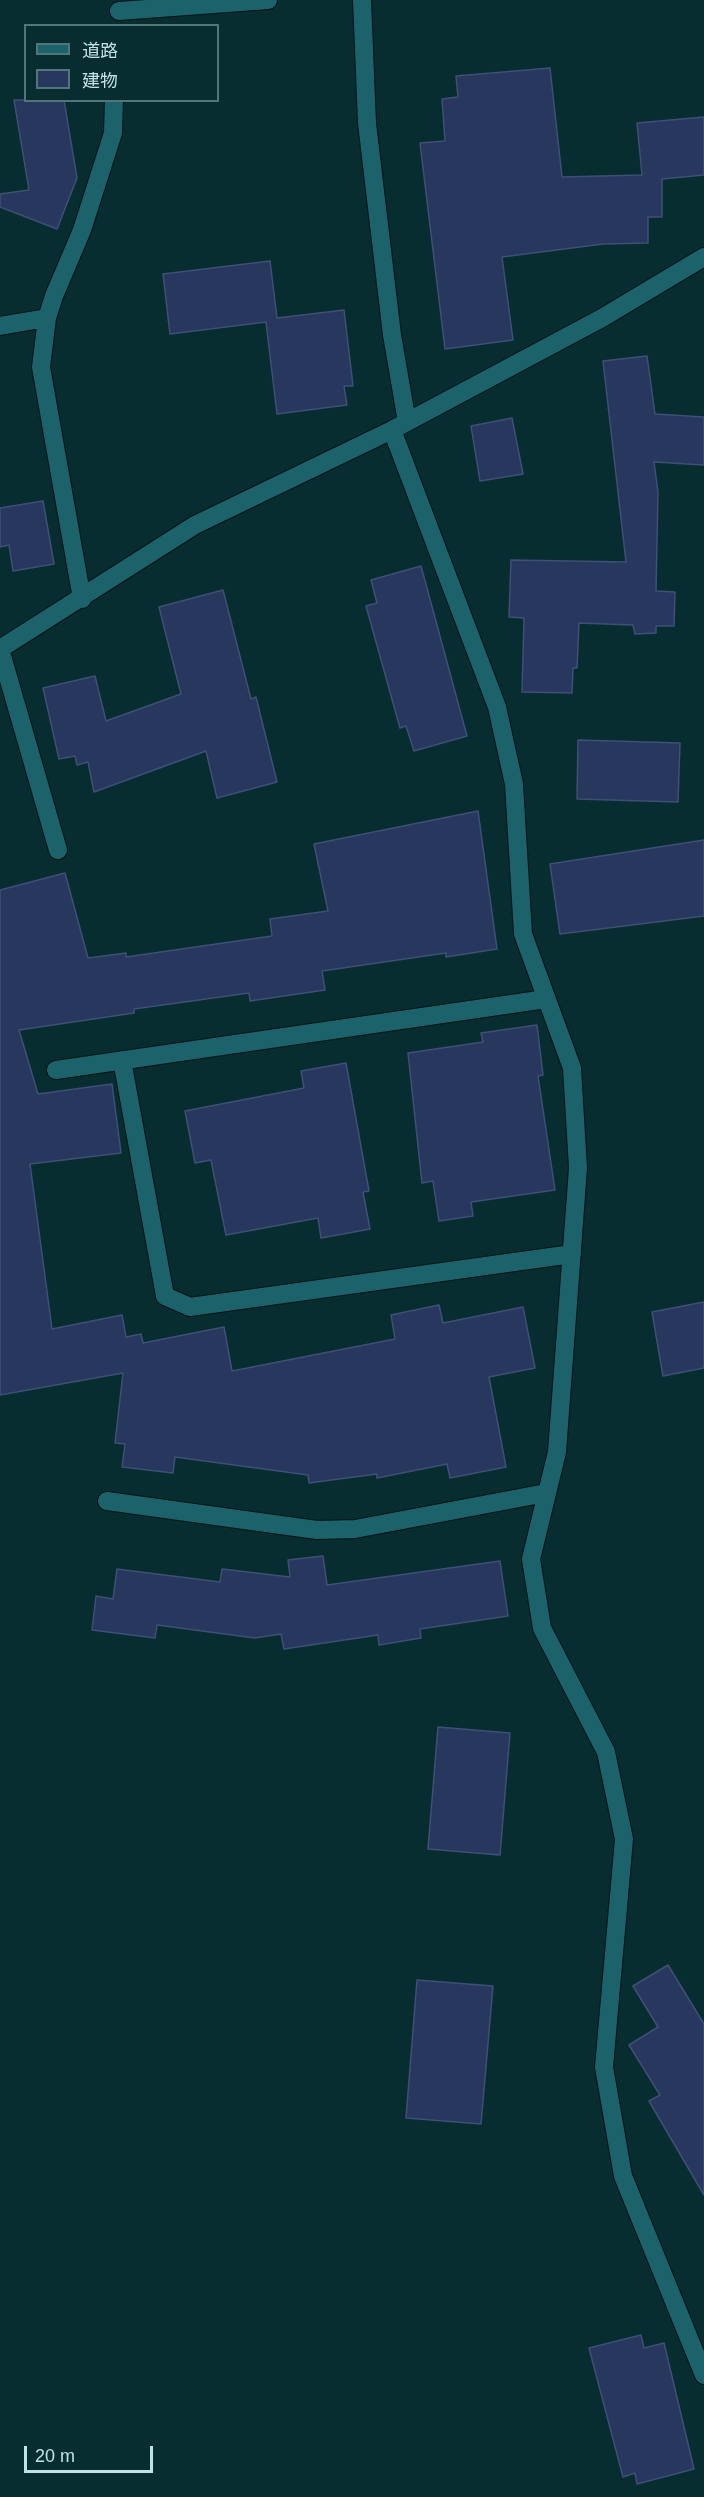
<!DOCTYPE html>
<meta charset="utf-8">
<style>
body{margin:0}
#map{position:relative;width:704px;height:2497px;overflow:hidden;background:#072d30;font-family:Arial,"Noto Sans JP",sans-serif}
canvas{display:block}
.legend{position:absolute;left:24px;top:24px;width:195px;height:78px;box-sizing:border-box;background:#072d30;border:2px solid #517578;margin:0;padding:8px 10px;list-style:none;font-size:18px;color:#c1e1e5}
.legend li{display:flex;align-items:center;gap:12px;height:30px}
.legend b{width:30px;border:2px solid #517578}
.scale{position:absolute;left:24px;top:2446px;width:129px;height:27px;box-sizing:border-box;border:3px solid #c1e1e5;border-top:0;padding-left:8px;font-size:18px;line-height:21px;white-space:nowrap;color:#c1e1e5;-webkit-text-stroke:4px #072d30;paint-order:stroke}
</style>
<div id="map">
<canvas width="704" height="2497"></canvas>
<ul class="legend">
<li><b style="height:8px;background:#1b626a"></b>道路</li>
<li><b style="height:16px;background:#27375d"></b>建物</li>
</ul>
<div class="scale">20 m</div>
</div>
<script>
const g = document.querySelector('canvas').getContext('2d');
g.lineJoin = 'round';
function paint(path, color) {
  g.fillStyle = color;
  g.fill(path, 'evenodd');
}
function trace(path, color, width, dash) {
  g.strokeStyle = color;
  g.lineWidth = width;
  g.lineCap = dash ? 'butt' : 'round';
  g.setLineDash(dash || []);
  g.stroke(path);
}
const building = new Path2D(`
 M 550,68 L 562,177 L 642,175 L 637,123 L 704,117 L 704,175 L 662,179 L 662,217 L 648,217 L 648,243 L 603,244 L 502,257 L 513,340 L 445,349 L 420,143 L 445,141 L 442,99 L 458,97 L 456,76 Z
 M 14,100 L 64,100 L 77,178 L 57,229 L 0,207 L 0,194 L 29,190 Z
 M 270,261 L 277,318 L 344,310 L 353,386 L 344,386 L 347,405 L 277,414 L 266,322 L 170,334 L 163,274 Z
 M 647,356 L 655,414 L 704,417 L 704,465 L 654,462 L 658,492 L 656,591 L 675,592 L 674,626 L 656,626 L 656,633 L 635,634 L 633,625 L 579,623 L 577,668 L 573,668 L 572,693 L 522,692 L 524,618 L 509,617 L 511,560 L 626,562 L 603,361 Z
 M 512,418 L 523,474 L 480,481 L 471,426 Z
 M 43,501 L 54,564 L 13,571 L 9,545 L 0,547 L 0,508 Z
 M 421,566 L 467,736 L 414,751 L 406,726 L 400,728 L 366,606 L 377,603 L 371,580 Z
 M 223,590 L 251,699 L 256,697 L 277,782 L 217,798 L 206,751 L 94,792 L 88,762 L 77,765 L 75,756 L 59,759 L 43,688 L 95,676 L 106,721 L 181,694 L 159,607 Z
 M 578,740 L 680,743 L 678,802 L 577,799 Z
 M 478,811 L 497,949 L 446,957 L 446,953 L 322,971 L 325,990 L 250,1001 L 249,993 L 134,1009 L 134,1013 L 19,1030 L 38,1094 L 112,1084 L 121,1153 L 30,1164 L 52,1329 L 122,1315 L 126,1337 L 141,1334 L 143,1343 L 224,1327 L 232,1371 L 395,1339 L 391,1315 L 439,1305 L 443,1323 L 523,1307 L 535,1368 L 489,1377 L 506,1467 L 450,1478 L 447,1464 L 377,1478 L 377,1474 L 309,1483 L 308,1475 L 175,1457 L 173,1473 L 122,1467 L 125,1444 L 115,1443 L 123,1373 L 0,1395 L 0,890 L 65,873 L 88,958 L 126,953 L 126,957 L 272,936 L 270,919 L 328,911 L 314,844 Z
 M 704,840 L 704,916 L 560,934 L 550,864 Z
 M 537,1025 L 543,1075 L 538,1076 L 555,1190 L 471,1202 L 473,1216 L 439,1221 L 433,1181 L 422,1183 L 408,1053 L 483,1042 L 481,1033 Z
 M 346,1063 L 369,1191 L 363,1192 L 370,1229 L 321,1238 L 318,1218 L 226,1235 L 211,1160 L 195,1163 L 185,1111 L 304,1088 L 301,1071 Z
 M 704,1302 L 704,1368 L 663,1376 L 652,1312 Z
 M 323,1556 L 327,1585 L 500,1561 L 508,1616 L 420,1629 L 421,1638 L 379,1645 L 378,1635 L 284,1649 L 281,1634 L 255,1638 L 157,1625 L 155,1638 L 92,1630 L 96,1596 L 113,1599 L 117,1569 L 220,1582 L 222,1569 L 290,1577 L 288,1560 Z
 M 438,1727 L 510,1733 L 500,1855 L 428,1849 Z
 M 668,1965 L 704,2024 L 704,2195 L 649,2101 L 660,2095 L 629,2045 L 658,2027 L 633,1986 Z
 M 417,1980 L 493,1986 L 481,2124 L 406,2118 Z
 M 641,2335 L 644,2348 L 664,2343 L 694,2469 L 637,2484 L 635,2473 L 623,2477 L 589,2348 Z`);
paint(building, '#27375d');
trace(building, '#3e5077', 1.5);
const street = new Path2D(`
 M 362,0 L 367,123 L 392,335 L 407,422
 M 119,11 L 268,0
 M 0,326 L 47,318
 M 392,430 L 497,707 L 514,784 L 523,934 L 572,1068 L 578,1168 L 557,1452 L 531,1559 L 542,1628 L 606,1752 L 624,1839 L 604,2067 L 623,2176 L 704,2375
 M 82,599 L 41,367 L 47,318 L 54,296 L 82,230 L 113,133 L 114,100
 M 0,649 L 195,525 L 392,430 L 602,318 L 704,257
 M 0,649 L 58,850
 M 122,1060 L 165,1296 L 190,1307 L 572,1254
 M 56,1070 L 546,999
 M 107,1501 L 317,1530 L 355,1529 L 546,1493`);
trace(street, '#011315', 20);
trace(street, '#1b626a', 18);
</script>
